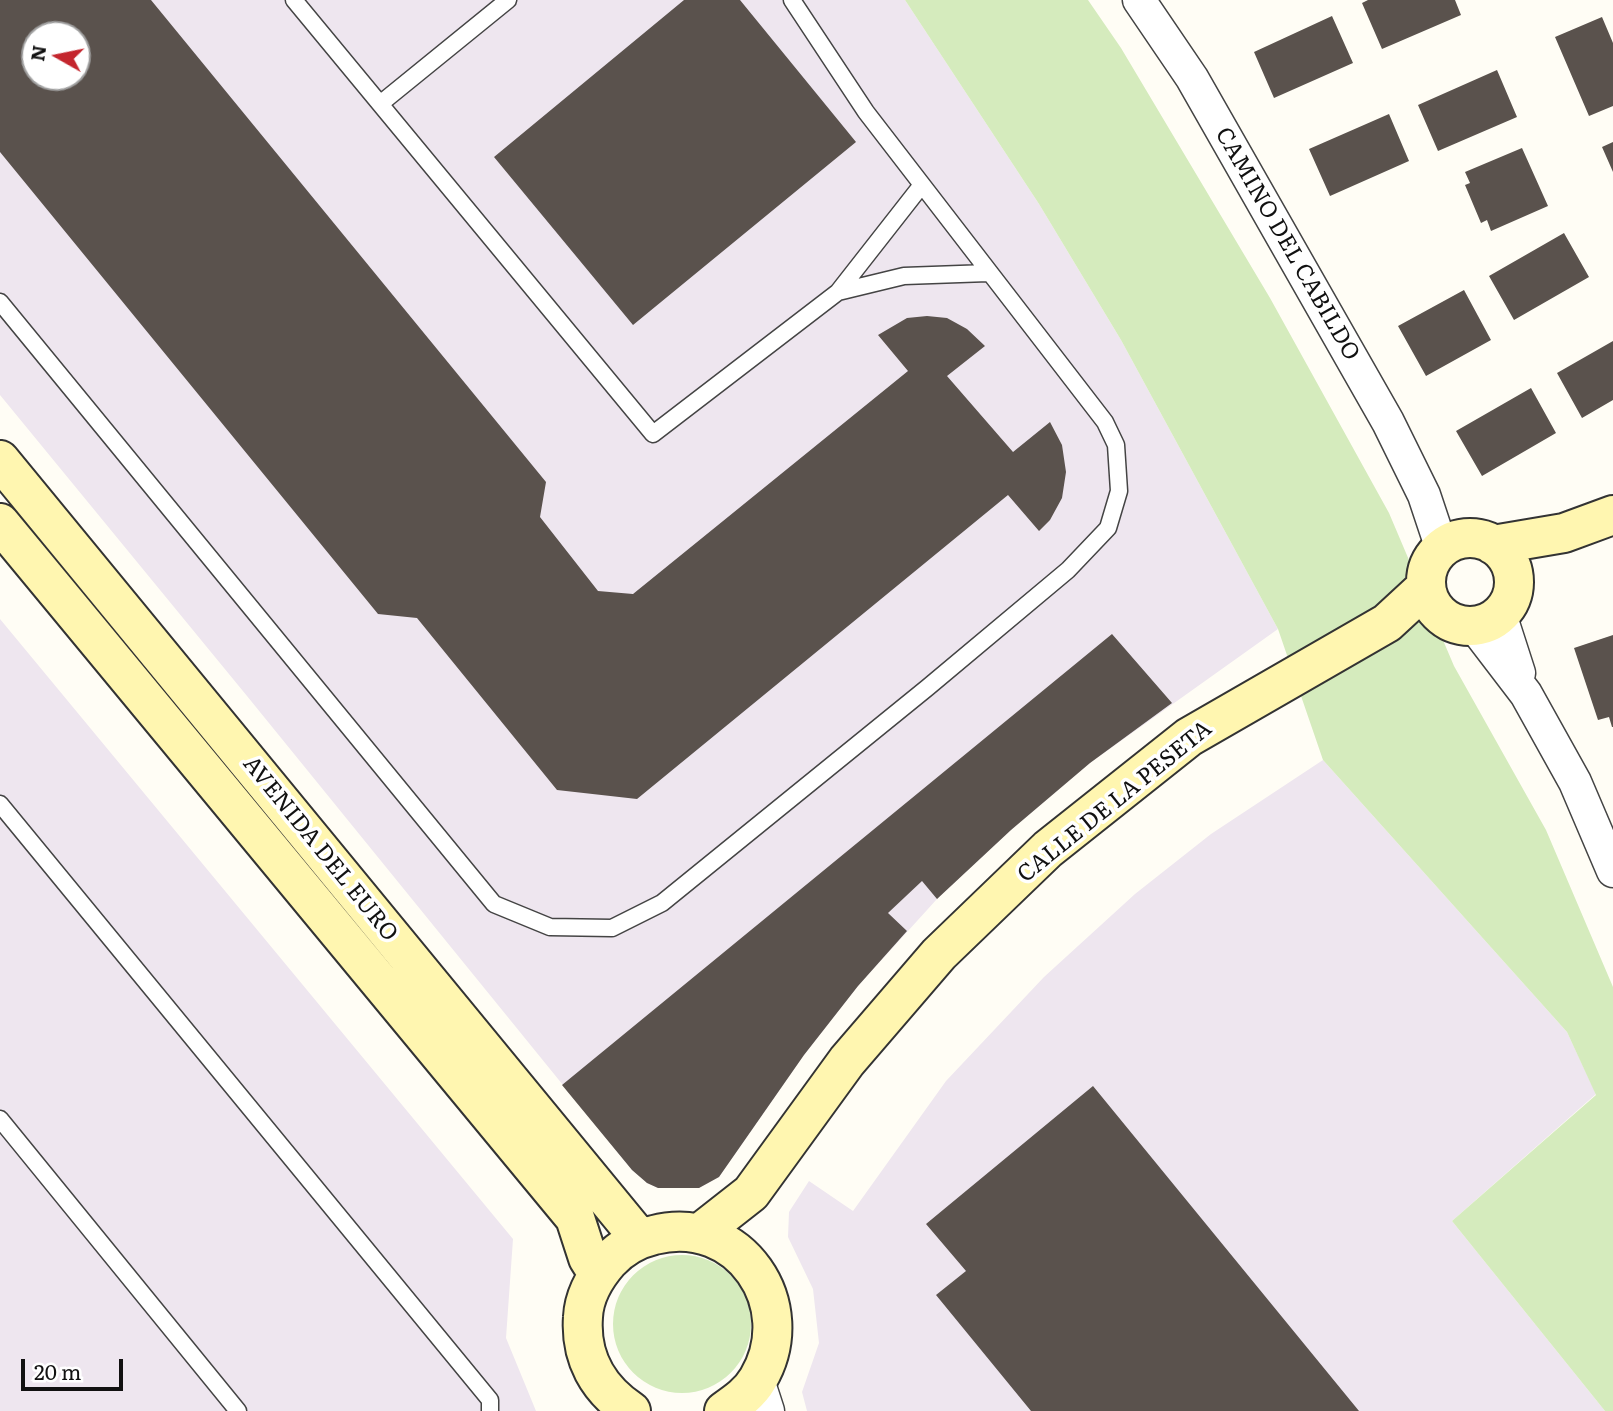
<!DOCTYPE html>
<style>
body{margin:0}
#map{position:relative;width:1613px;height:1411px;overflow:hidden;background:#fffdf5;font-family:Literata,serif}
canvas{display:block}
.north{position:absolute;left:21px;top:21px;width:70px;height:70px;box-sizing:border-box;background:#fff;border:2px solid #a0a0a0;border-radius:50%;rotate:279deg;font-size:19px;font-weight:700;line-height:28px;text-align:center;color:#111}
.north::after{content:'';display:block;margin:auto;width:24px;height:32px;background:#c4262e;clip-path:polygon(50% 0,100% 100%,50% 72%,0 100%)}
.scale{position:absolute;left:21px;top:1359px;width:102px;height:32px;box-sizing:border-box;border:4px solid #111;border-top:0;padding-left:9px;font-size:21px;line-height:24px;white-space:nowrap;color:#111;-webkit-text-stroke:5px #fff;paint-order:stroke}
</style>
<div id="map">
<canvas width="1613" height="1411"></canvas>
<div class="north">N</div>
<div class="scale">20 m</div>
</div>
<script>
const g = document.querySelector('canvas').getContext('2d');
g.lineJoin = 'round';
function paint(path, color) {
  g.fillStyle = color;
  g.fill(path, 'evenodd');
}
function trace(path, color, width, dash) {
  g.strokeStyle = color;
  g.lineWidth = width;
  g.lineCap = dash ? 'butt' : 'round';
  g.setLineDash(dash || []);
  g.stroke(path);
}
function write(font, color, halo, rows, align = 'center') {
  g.font = font + ' Literata,serif';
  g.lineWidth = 7;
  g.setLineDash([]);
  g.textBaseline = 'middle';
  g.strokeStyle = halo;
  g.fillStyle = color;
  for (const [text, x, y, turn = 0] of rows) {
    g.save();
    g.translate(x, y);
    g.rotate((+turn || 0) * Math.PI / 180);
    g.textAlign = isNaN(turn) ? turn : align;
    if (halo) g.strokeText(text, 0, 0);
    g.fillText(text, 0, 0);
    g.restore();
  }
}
paint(new Path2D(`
 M 0,0 L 905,0 L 1039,204 L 1121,340 L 1278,629 L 1090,763 L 1011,830 L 937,899 L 858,986 L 804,1055 L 719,1177 L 699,1188 L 658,1188 L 647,1183 L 632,1170 L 247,696 L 0,395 ZM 35,35 L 77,35 L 77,77 L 35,77 Z
 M 0,619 L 513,1239 L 506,1338 L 536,1411 L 0,1411 Z
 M 1323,760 L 1567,1032 L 1596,1094 L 1452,1221 L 1605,1411 L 807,1411 L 802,1392 L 819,1343 L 813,1289 L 788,1237 L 789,1212 L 809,1181 L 853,1211 L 946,1081 L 1044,977 L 1135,894 L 1211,834 Z`), '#eee6ef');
paint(new Path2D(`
 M 905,0 L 1088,0 L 1121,48 L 1270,298 L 1389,513 L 1454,666 L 1546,830 L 1613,987 L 1613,1411 L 1605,1411 L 1452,1221 L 1596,1095 L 1567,1032 L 1323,760 L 1278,629 L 1121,340 L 1039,204 Z
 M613 1324a69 69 0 1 1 138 0a69 69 0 1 1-138 0Z`), '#d5ebbd');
paint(new Path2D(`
 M 0,0 L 151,0 L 546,482 L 540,517 L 598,591 L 633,594 L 908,371 L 878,335 L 907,318 L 927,316 L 947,318 L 967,329 L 985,346 L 947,376 L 1013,452 L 1050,422 L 1062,445 L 1066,472 L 1062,498 L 1050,520 L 1039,531 L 1008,495 L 637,799 L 557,790 L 417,618 L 378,614 L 0,152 ZM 35,35 L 77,35 L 77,77 L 35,77 Z
 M 684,0 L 740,0 L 856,142 L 633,325 L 494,157 Z
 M 1368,0 L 1455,0 L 1461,15 L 1382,49 L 1362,3 Z
 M 1332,16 L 1353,63 L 1274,98 L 1254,52 Z
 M 1602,17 L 1613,43 L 1613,106 L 1589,116 L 1555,37 Z
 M 1497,70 L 1517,117 L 1438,151 L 1418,105 Z
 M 1389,114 L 1409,161 L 1330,196 L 1309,149 Z
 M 1613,142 L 1613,172 L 1602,147 Z
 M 1522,148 L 1548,206 L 1491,231 L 1487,220 L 1481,223 L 1465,185 L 1470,183 L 1465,172 Z
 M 1564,233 L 1589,277 L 1514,320 L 1489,276 Z
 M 1464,290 L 1491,340 L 1426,376 L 1398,326 Z
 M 1613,341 L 1613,400 L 1582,418 L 1557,373 Z
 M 1531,388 L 1556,433 L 1482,476 L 1456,431 Z
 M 1112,634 L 1172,703 L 1090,763 L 1011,830 L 937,899 L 922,881 L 888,913 L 907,931 L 858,986 L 804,1055 L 719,1177 L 699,1188 L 658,1188 L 647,1183 L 632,1170 L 562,1085 Z
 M 1613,635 L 1613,727 L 1612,727 L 1609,717 L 1598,720 L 1574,648 Z
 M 1093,1086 L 1359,1411 L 1031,1411 L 936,1295 L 966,1271 L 926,1224 Z`), '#5a524d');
const lane = new Path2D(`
 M 294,0 L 653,434 L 838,292 L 921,186
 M 380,104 L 508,0
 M 838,292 L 904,276 L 988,273
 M 0,302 L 494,904 L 550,927 L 612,928 L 662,903 L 927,688 L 1068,570 L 1108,528 L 1119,491 L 1116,445 L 1105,422 L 866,112 L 792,0
 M 0,804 L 490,1400 L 490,1411
 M 0,1119 L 238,1411`);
const street = new Path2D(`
 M 1139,0 L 1192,78 L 1388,422 L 1424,495 L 1442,549
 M 1500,614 L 1519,673
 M 1474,626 L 1526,694 L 1575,782 L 1613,871
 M 758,1380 L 768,1411`);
const secondary = new Path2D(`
 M 0,460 L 640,1239
 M 0,523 L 575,1218 L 588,1258 L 598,1274
 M1426 582a44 44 0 1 1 88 0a44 44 0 1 1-88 0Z
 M 1493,545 L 1564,533 L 1613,515
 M 700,1233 L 751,1193 L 847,1061 L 939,954 L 1048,849 L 1189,737 L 1387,623 L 1426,587
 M 631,1411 C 598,1389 580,1358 583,1317 C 584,1296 595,1277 609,1261 C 621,1248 637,1239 654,1235 C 739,1213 802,1305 758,1379 C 750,1393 737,1402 724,1411`);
trace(lane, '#444', 19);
trace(street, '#444', 35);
trace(secondary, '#333', 42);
trace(lane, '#fff', 16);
trace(street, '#fff', 32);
trace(secondary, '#fff6b0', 38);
write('23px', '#111', '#fff', [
 ["CAMINO DEL CABILDO",1287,244,60],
 ["CALLE DE LA PESETA",1115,802,-39],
 ["AVENIDA DEL EURO",320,849,51]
]);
</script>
